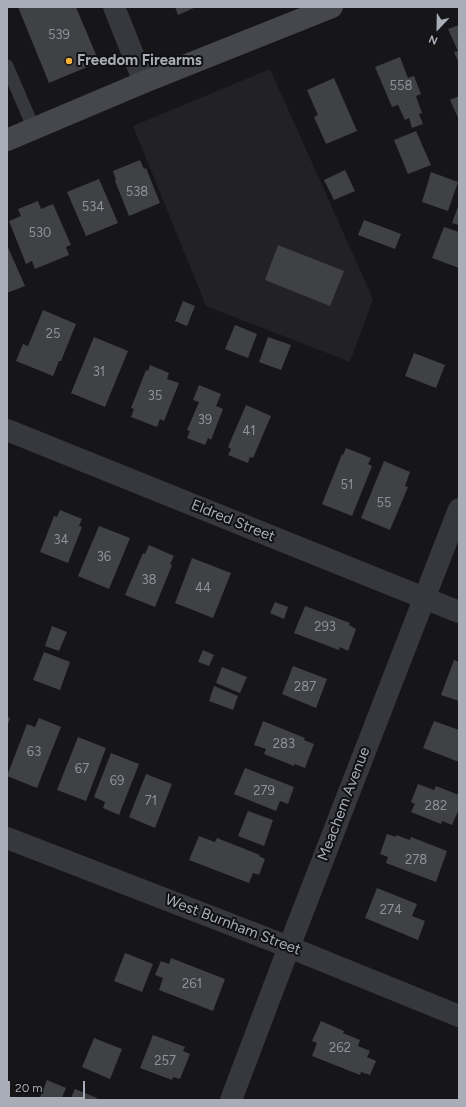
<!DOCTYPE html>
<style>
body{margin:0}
#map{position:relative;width:466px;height:1107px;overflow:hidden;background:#161618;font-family:Figtree,sans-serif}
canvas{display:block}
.frame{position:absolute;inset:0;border:8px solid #a8adb8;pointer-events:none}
.north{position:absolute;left:418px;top:8px;width:40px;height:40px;-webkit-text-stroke:3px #111113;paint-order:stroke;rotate:202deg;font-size:11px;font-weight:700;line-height:16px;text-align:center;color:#a8adb8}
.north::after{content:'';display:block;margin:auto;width:14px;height:18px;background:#a8adb8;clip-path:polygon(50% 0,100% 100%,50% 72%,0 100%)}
.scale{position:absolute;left:8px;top:1081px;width:77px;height:18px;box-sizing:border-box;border:2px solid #a8adb8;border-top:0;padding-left:5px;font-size:12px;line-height:14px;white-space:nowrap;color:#a8adb8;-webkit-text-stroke:3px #111113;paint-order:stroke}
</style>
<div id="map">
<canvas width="466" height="1107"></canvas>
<div class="frame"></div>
<div class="north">N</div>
<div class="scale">20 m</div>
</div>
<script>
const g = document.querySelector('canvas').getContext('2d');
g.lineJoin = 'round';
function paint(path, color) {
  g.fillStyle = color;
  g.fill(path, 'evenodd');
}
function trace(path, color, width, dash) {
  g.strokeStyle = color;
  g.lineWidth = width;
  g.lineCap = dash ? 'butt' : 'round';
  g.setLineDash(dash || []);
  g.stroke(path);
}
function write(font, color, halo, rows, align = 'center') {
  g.font = font + ' Figtree,sans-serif';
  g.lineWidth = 4;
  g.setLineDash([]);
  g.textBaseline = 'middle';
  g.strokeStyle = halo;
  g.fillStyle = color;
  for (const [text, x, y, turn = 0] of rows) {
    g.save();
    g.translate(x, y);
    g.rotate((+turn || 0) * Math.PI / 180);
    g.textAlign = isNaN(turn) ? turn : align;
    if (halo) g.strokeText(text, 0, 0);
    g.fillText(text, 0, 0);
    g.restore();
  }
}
paint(new Path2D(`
 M 270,69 L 373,299 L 350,362 L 206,306 L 133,126 Z`), '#222225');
paint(new Path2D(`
 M 18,7 L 76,7 L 99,62 L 49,83 Z
 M 175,7 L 196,7 L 178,15 Z
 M 459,25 L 459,63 L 454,52 L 458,51 L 448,29 Z
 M 400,57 L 408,78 L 414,76 L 421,94 L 416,96 L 422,113 L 419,114 L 423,124 L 412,128 L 409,118 L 405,120 L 398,105 L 392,107 L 375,67 Z
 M 334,78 L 357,131 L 326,144 L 314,117 L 318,115 L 307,90 Z
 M 459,96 L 459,120 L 450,100 Z
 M 416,131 L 431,165 L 408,174 L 394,140 Z
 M 140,160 L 144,169 L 146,168 L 160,203 L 129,216 L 115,181 L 116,180 L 113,171 Z
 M 345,170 L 355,191 L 334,200 L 324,180 Z
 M 431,172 L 458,182 L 448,211 L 422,202 Z
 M 99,179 L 118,223 L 86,236 L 67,192 Z
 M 38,201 L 41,209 L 53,204 L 71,245 L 66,247 L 69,255 L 35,269 L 32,261 L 26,264 L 9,221 L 21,216 L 18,209 Z
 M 459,204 L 459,225 L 452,223 Z
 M 364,220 L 401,234 L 395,249 L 358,235 Z
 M 444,227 L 459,232 L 459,268 L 432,258 Z
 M 7,245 L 25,286 L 7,293 Z
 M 278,245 L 344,271 L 330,306 L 265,280 Z
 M 183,301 L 195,306 L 187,326 L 175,321 Z
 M 43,310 L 76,324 L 61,361 L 59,361 L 53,376 L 16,361 L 23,344 L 28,346 Z
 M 235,325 L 257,334 L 248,358 L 225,349 Z
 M 94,337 L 128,351 L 105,407 L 71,393 Z
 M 268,337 L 291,345 L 281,370 L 259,362 Z
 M 414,353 L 445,365 L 436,388 L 405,376 Z
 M 150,365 L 169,373 L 167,379 L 179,383 L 164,421 L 160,419 L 157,427 L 131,417 L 134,409 L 131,408 L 146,370 L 148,371 Z
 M 199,385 L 221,394 L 216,406 L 223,409 L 211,440 L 208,438 L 205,445 L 187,438 L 190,431 L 187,430 L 199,402 L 193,400 Z
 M 246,405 L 271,416 L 253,458 L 250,457 L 248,463 L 228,455 L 231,449 L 228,447 Z
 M 346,448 L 371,458 L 368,464 L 372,466 L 352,516 L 322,504 L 342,454 L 343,455 Z
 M 384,461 L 410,472 L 405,486 L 408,487 L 390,530 L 361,518 Z
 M 60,510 L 82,519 L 79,526 L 82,527 L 68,563 L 40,552 L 54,516 L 57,517 Z
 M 99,526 L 130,538 L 109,589 L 78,576 Z
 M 149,545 L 174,556 L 170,564 L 172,565 L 155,607 L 125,595 L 143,553 L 145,554 Z
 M 192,558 L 231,573 L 213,618 L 175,603 Z
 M 275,602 L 288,607 L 284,619 L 270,613 Z
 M 305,606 L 350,623 L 349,625 L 356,629 L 348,651 L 340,647 L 339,650 L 294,633 Z
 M 52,626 L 67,632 L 59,651 L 45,646 Z
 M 203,650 L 214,655 L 209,666 L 198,662 Z
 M 44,652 L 70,662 L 60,690 L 33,680 Z
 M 454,660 L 459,662 L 459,701 L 441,695 Z
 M 293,666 L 327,679 L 316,708 L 282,694 Z
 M 222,667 L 247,677 L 240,693 L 216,683 Z
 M 214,686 L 238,696 L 233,710 L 209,701 Z
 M 7,717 L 10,718 L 7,727 Z
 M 39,718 L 61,727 L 37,788 L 7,776 L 27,724 L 35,727 Z
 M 263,721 L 305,738 L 304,740 L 314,744 L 305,768 L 295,764 L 294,766 L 264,754 L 266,749 L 254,745 Z
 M 434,721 L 459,730 L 459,762 L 423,748 Z
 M 78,737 L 106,748 L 86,801 L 57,790 Z
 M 111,753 L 139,764 L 119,815 L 103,808 L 105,802 L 94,797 Z
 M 245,768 L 294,787 L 288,804 L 280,801 L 276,811 L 234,794 Z
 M 146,774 L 172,784 L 155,828 L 129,817 Z
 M 418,784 L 434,790 L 436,786 L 459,795 L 459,809 L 452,825 L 442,821 L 441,824 L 411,812 L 415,804 L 411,802 Z
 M 248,811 L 273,820 L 264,846 L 238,836 Z
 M 387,834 L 396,837 L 396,835 L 410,840 L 411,837 L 447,851 L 436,882 L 386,863 L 388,857 L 380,854 Z
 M 199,836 L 215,842 L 217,838 L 260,855 L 259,856 L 265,859 L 259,875 L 253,873 L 249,883 L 189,860 Z
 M 377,888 L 417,904 L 412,916 L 425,921 L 418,940 L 365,918 Z
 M 125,953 L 153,964 L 142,992 L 114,981 Z
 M 171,958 L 225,979 L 213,1011 L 159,990 L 163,978 L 155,975 L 161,961 L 169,964 Z
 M 321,1021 L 344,1031 L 343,1033 L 360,1040 L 358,1046 L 370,1051 L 367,1057 L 376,1061 L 370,1075 L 361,1072 L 360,1075 L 312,1056 L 317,1043 L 312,1041 Z
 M 153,1035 L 185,1047 L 183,1051 L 190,1054 L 180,1079 L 173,1077 L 172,1080 L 140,1068 Z
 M 94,1038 L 122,1049 L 110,1079 L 82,1067 Z
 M 47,1080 L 66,1088 L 61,1100 L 39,1100 Z
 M 75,1089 L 97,1098 L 96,1100 L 70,1100 Z`), '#404145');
trace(new Path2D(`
 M 7,66 L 34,129`), '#37383d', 13);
trace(new Path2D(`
 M 114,7 L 144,82
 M 7,430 L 459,612
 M 7,838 L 289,947 L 459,1016
 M 231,1100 L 289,947 L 459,509`), '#37383d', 22);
trace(new Path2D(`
 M 7,140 L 144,82 L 332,7`), '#45474d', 22);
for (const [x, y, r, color] of [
 [69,61,4,"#f2b134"]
]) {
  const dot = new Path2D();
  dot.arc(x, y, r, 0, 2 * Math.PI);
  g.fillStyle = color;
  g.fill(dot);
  trace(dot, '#111113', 1.5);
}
write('13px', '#8e929b', null, [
 ["539",59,35],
 ["558",401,86],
 ["538",137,192],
 ["534",93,207],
 ["530",40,233],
 ["25",53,334],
 ["31",99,372],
 ["35",155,396],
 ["39",205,420],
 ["41",249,431],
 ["51",347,485],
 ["55",384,503],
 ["34",61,540],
 ["36",104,557],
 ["38",149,580],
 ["44",203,588],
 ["293",325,627],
 ["287",305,687],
 ["283",284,744],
 ["63",34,752],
 ["67",82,769],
 ["69",117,781],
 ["279",264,791],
 ["71",151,801],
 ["282",436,806],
 ["278",416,860],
 ["274",391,910],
 ["261",192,984],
 ["262",340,1048],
 ["257",165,1061]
]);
write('bold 15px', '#a8adb8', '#111113', [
 ["Freedom Firearms",77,61]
], 'left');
write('15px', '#a8adb8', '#111113', [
 ["Eldred Street",233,521,22],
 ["Meachem Avenue",344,804,-69],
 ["West Burnham Street",233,925,21]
]);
</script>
